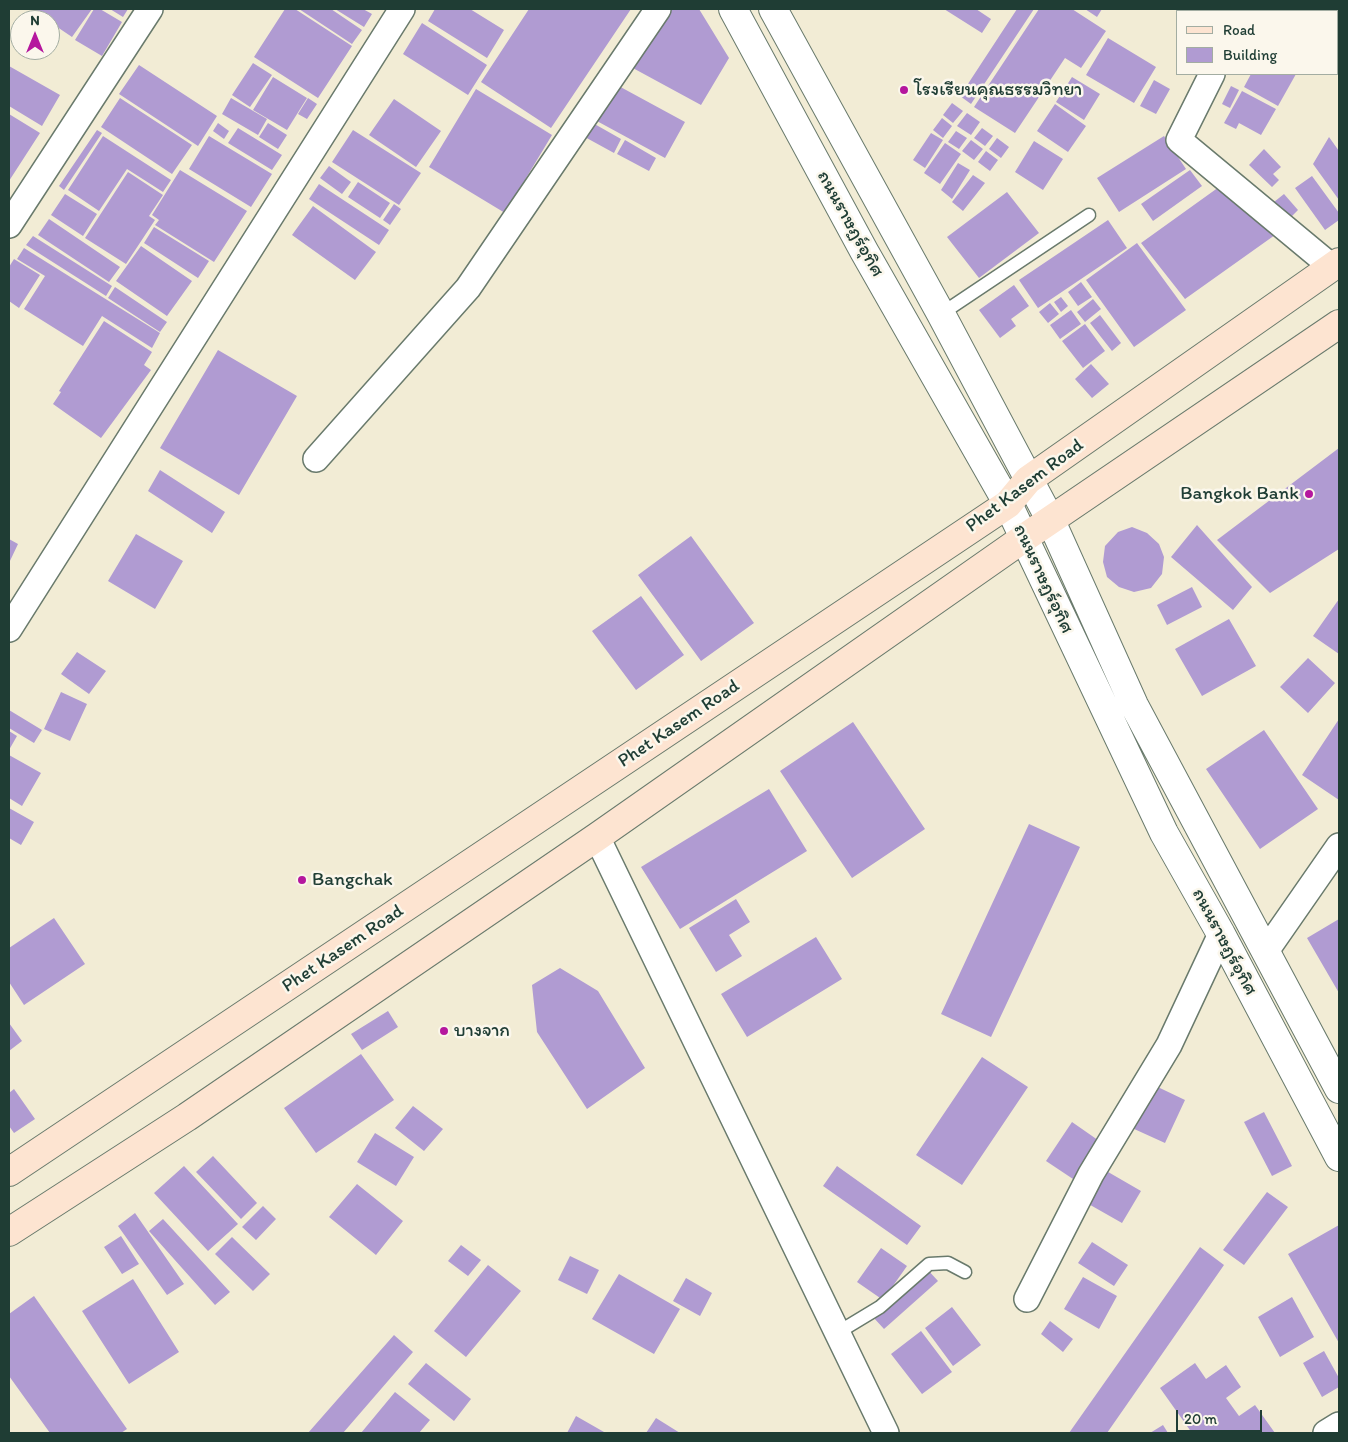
<!DOCTYPE html>
<meta charset="utf-8">
<style>
body{margin:0}
#map{position:relative;width:1348px;height:1442px;overflow:hidden;background:#f2ecd5;font-family:Itim,sans-serif}
canvas{display:block}
.frame{position:absolute;inset:0;border:10px solid #1f3d34;pointer-events:none}
.legend{position:absolute;left:1176px;top:10px;width:162px;height:65px;box-sizing:border-box;background:#fbf7ec;border:1px solid #a3ada2;margin:0;padding:6px 9px;list-style:none;font-size:15px;color:#1f3d34}
.legend li{display:flex;align-items:center;gap:10px;height:25px}
.legend b{width:25px;border:1px solid #a3ada2}
.north{position:absolute;left:10px;top:10px;width:50px;height:50px;box-sizing:border-box;background:#fbf7ec;border:1px solid #a3ada2;border-radius:50%;rotate:0deg;font-size:14px;font-weight:700;line-height:20px;text-align:center;color:#1f3d34}
.north::after{content:'';display:block;margin:auto;width:18px;height:22px;background:#b5179e;clip-path:polygon(50% 0,100% 100%,50% 72%,0 100%)}
.scale{position:absolute;left:1176px;top:1410px;width:86px;height:22px;box-sizing:border-box;border:2px solid #1f3d34;border-top:0;padding-left:6px;font-size:15px;line-height:18px;white-space:nowrap;color:#1f3d34;-webkit-text-stroke:4px #fbf7ec;paint-order:stroke}
</style>
<div id="map">
<canvas width="1348" height="1442"></canvas>
<div class="frame"></div>
<ul class="legend">
<li><b style="height:6px;background:#fde4d1"></b>Road</li>
<li><b style="height:14px;background:#b09bd2"></b>Building</li>
</ul>
<div class="north">N</div>
<div class="scale">20 m</div>
</div>
<script>
const g = document.querySelector('canvas').getContext('2d');
g.lineJoin = 'round';
function paint(path, color) {
  g.fillStyle = color;
  g.fill(path, 'evenodd');
}
function trace(path, color, width, dash) {
  g.strokeStyle = color;
  g.lineWidth = width;
  g.lineCap = dash ? 'butt' : 'round';
  g.setLineDash(dash || []);
  g.stroke(path);
}
function write(font, color, halo, rows, align = 'center') {
  g.font = font + ' Itim,"Playpen Sans Thai",sans-serif';
  g.lineWidth = 5;
  g.setLineDash([]);
  g.textBaseline = 'middle';
  g.strokeStyle = halo;
  g.fillStyle = color;
  for (const [text, x, y, turn = 0] of rows) {
    g.save();
    g.translate(x, y);
    g.rotate((+turn || 0) * Math.PI / 180);
    g.textAlign = isNaN(turn) ? turn : align;
    if (halo) g.strokeText(text, 0, 0);
    g.fillText(text, 0, 0);
    g.restore();
  }
}
paint(new Path2D(`
 M 37,9 L 92,9 L 72,37 L 35,12 Z
 M 94,9 L 100,9 L 122,22 L 102,56 L 75,40 Z
 M 110,9 L 128,9 L 123,17 Z
 M 285,9 L 295,9 L 352,46 L 318,98 L 254,57 Z
 M 299,9 L 331,9 L 362,30 L 352,44 Z
 M 335,9 L 363,9 L 372,14 L 364,27 Z
 M 435,9 L 470,9 L 504,30 L 487,58 L 428,21 Z
 M 529,9 L 631,9 L 551,128 L 481,82 Z
 M 670,9 L 699,9 L 729,58 L 701,105 L 631,67 Z
 M 944,9 L 976,9 L 991,19 L 982,33 Z
 M 1017,9 L 1034,9 L 971,104 L 960,96 Z
 M 1039,9 L 1072,9 L 1106,31 L 1081,68 L 1065,58 L 1015,133 L 974,107 Z
 M 1085,9 L 1102,9 L 1097,17 Z
 M 1288,9 L 1333,9 L 1331,11 L 1286,11 Z
 M 422,23 L 487,65 L 468,95 L 403,54 Z
 M 1108,38 L 1156,67 L 1134,103 L 1086,75 Z
 M 253,63 L 272,75 L 250,107 L 232,95 Z
 M 139,65 L 217,116 L 198,146 L 119,94 Z
 M 9,66 L 60,95 L 42,126 L 9,106 Z
 M 1251,74 L 1296,74 L 1278,106 L 1244,87 Z
 M 273,77 L 307,98 L 287,130 L 253,110 Z
 M 1072,77 L 1100,94 L 1084,120 L 1056,102 Z
 M 1154,80 L 1170,89 L 1156,114 L 1140,106 Z
 M 615,84 L 685,122 L 665,158 L 595,120 Z
 M 1231,86 L 1239,90 L 1230,108 L 1222,104 Z
 M 476,89 L 552,135 L 505,213 L 429,167 Z
 M 1242,91 L 1276,109 L 1261,135 L 1239,123 L 1236,129 L 1224,123 Z
 M 120,98 L 192,145 L 172,174 L 101,127 Z
 M 231,98 L 267,119 L 258,135 L 222,114 Z
 M 308,98 L 317,104 L 307,119 L 298,114 Z
 M 394,99 L 441,131 L 416,167 L 369,135 Z
 M 952,103 L 963,111 L 953,123 L 943,115 Z
 M 1055,104 L 1086,126 L 1068,152 L 1037,131 Z
 M 967,113 L 980,122 L 971,135 L 957,126 Z
 M 9,114 L 40,133 L 9,181 Z
 M 942,118 L 952,126 L 943,138 L 933,130 Z
 M 591,122 L 621,139 L 614,153 L 583,136 Z
 M 218,123 L 229,131 L 224,139 L 213,131 Z
 M 268,123 L 287,135 L 278,149 L 259,137 Z
 M 238,128 L 282,155 L 272,170 L 228,143 Z
 M 982,128 L 993,136 L 985,146 L 974,138 Z
 M 97,130 L 102,133 L 64,190 L 59,186 Z
 M 353,130 L 421,173 L 399,205 L 332,162 Z
 M 956,131 L 967,138 L 959,149 L 948,142 Z
 M 931,133 L 943,140 L 925,168 L 913,160 Z
 M 103,136 L 171,180 L 163,192 L 127,169 L 99,211 L 68,190 Z
 M 209,136 L 272,174 L 251,207 L 189,169 Z
 M 1164,136 L 1186,169 L 1119,212 L 1097,178 Z
 M 1329,137 L 1339,151 L 1339,200 L 1313,164 Z
 M 997,138 L 1009,147 L 1001,158 L 989,149 Z
 M 625,140 L 656,158 L 649,171 L 617,154 Z
 M 971,140 L 983,149 L 974,160 L 962,151 Z
 M 1034,141 L 1063,159 L 1043,190 L 1015,172 Z
 M 945,143 L 961,154 L 940,184 L 924,173 Z
 M 1264,149 L 1281,167 L 1273,174 L 1279,180 L 1272,187 L 1249,165 Z
 M 986,151 L 998,160 L 990,171 L 978,162 Z
 M 958,163 L 970,170 L 952,199 L 941,190 Z
 M 329,166 L 351,182 L 342,194 L 320,178 Z
 M 180,170 L 247,211 L 214,262 L 155,225 L 159,220 L 152,215 Z
 M 1190,170 L 1202,186 L 1153,221 L 1141,204 Z
 M 128,172 L 163,195 L 149,216 L 155,220 L 126,264 L 85,238 Z
 M 973,175 L 985,183 L 963,211 L 952,202 Z
 M 1312,176 L 1339,213 L 1339,220 L 1325,230 L 1295,188 Z
 M 358,182 L 390,203 L 380,218 L 348,197 Z
 M 319,184 L 389,230 L 379,245 L 309,199 Z
 M 1219,187 L 1282,230 L 1185,299 L 1141,243 Z
 M 1007,192 L 1039,233 L 979,278 L 947,237 Z
 M 65,194 L 97,214 L 83,236 L 51,215 Z
 M 1284,194 L 1298,210 L 1289,219 L 1274,202 Z
 M 394,204 L 401,209 L 390,225 L 383,220 Z
 M 313,206 L 376,252 L 355,280 L 292,235 Z
 M 49,219 L 120,267 L 109,282 L 38,235 Z
 M 1108,220 L 1127,248 L 1038,308 L 1019,280 Z
 M 154,227 L 209,261 L 198,278 L 144,243 Z
 M 33,236 L 112,286 L 106,296 L 26,245 Z
 M 1137,243 L 1186,310 L 1134,347 L 1086,280 Z
 M 141,246 L 192,281 L 167,316 L 116,281 Z
 M 24,248 L 160,333 L 152,348 L 102,316 L 83,346 L 24,309 L 45,276 L 17,259 Z
 M 14,259 L 40,275 L 19,308 L 9,301 L 9,267 Z
 M 1081,282 L 1092,297 L 1078,306 L 1068,292 Z
 M 1014,285 L 1029,306 L 1011,319 L 1016,326 L 1000,338 L 979,310 Z
 M 115,287 L 167,322 L 160,332 L 108,298 Z
 M 1061,297 L 1068,306 L 1061,312 L 1054,302 Z
 M 1093,299 L 1101,309 L 1085,322 L 1077,312 Z
 M 1050,303 L 1059,314 L 1048,323 L 1039,312 Z
 M 1071,310 L 1081,324 L 1060,339 L 1050,325 Z
 M 1100,315 L 1121,343 L 1112,351 L 1090,323 Z
 M 104,321 L 152,352 L 144,365 L 151,370 L 101,438 L 53,404 L 61,392 L 59,391 Z
 M 1085,324 L 1105,351 L 1083,368 L 1062,341 Z
 M 218,350 L 297,396 L 239,495 L 160,448 Z
 M 1091,364 L 1109,384 L 1092,398 L 1075,379 Z
 M 1339,448 L 1339,549 L 1270,593 L 1217,540 Z
 M 160,470 L 225,512 L 212,533 L 148,491 Z
 M 1197,525 L 1252,587 L 1233,610 L 1171,557 Z
 M 1132,527 L 1147,533 L 1159,544 L 1164,557 L 1162,574 L 1151,588 L 1134,592 L 1119,587 L 1107,577 L 1103,562 L 1105,546 L 1118,532 Z
 M 136,534 L 183,561 L 155,609 L 108,581 Z
 M 691,536 L 754,623 L 701,661 L 638,575 Z
 M 9,539 L 18,544 L 9,563 Z
 M 1192,587 L 1202,607 L 1167,625 L 1157,605 Z
 M 641,596 L 684,655 L 636,690 L 592,631 Z
 M 1339,599 L 1339,654 L 1313,636 Z
 M 1229,619 L 1256,666 L 1202,696 L 1175,649 Z
 M 77,652 L 106,671 L 89,694 L 61,674 Z
 M 1308,658 L 1335,683 L 1308,713 L 1280,687 Z
 M 61,692 L 87,704 L 70,741 L 44,729 Z
 M 9,710 L 42,730 L 34,743 L 9,728 Z
 M 1339,719 L 1339,800 L 1302,775 Z
 M 853,722 L 925,829 L 852,878 L 780,771 Z
 M 1264,730 L 1318,809 L 1260,849 L 1206,769 Z
 M 9,731 L 17,736 L 9,750 Z
 M 9,755 L 41,773 L 22,806 L 9,798 Z
 M 769,789 L 807,851 L 680,929 L 641,867 Z
 M 9,808 L 34,822 L 21,845 L 9,838 Z
 M 1029,824 L 1080,847 L 991,1037 L 941,1014 Z
 M 736,899 L 750,922 L 729,935 L 742,956 L 716,972 L 689,928 Z
 M 54,918 L 85,964 L 24,1005 L 9,982 L 9,948 Z
 M 1339,919 L 1339,993 L 1307,938 Z
 M 816,937 L 842,979 L 747,1037 L 721,994 Z
 M 560,968 L 598,991 L 645,1068 L 587,1109 L 537,1032 L 532,985 Z
 M 388,1011 L 398,1027 L 362,1050 L 351,1034 Z
 M 9,1023 L 22,1041 L 9,1051 Z
 M 361,1054 L 394,1100 L 316,1153 L 284,1108 Z
 M 982,1057 L 1028,1087 L 962,1185 L 916,1155 Z
 M 1141,1079 L 1185,1100 L 1165,1143 L 1121,1123 Z
 M 14,1089 L 35,1119 L 14,1133 L 9,1126 L 9,1093 Z
 M 413,1106 L 443,1129 L 424,1151 L 395,1128 Z
 M 1264,1112 L 1292,1166 L 1272,1176 L 1244,1122 Z
 M 1072,1122 L 1105,1145 L 1079,1183 L 1046,1161 Z
 M 375,1133 L 414,1157 L 396,1186 L 357,1162 Z
 M 213,1156 L 257,1203 L 241,1219 L 196,1172 Z
 M 1096,1165 L 1141,1191 L 1122,1223 L 1078,1198 Z
 M 184,1166 L 238,1224 L 208,1251 L 154,1193 Z
 M 837,1166 L 921,1226 L 907,1245 L 823,1186 Z
 M 357,1184 L 403,1221 L 376,1255 L 329,1217 Z
 M 1267,1192 L 1288,1207 L 1244,1265 L 1223,1250 Z
 M 263,1206 L 276,1219 L 256,1240 L 242,1227 Z
 M 135,1213 L 184,1284 L 167,1295 L 118,1226 Z
 M 163,1219 L 230,1292 L 215,1305 L 149,1231 Z
 M 1339,1225 L 1339,1343 L 1288,1254 Z
 M 121,1236 L 139,1264 L 122,1274 L 104,1247 Z
 M 232,1237 L 270,1274 L 253,1291 L 215,1254 Z
 M 1092,1242 L 1128,1265 L 1114,1286 L 1078,1263 Z
 M 461,1245 L 481,1260 L 468,1276 L 448,1261 Z
 M 1200,1247 L 1224,1265 L 1107,1433 L 1069,1433 Z
 M 881,1248 L 907,1266 L 883,1300 L 857,1282 Z
 M 570,1256 L 599,1270 L 587,1294 L 558,1280 Z
 M 488,1265 L 521,1291 L 466,1357 L 434,1331 Z
 M 927,1269 L 938,1281 L 884,1329 L 873,1317 Z
 M 619,1274 L 680,1309 L 654,1354 L 592,1319 Z
 M 1083,1277 L 1117,1296 L 1099,1329 L 1064,1309 Z
 M 686,1278 L 712,1293 L 700,1316 L 673,1301 Z
 M 133,1279 L 179,1352 L 129,1384 L 82,1311 Z
 M 34,1296 L 127,1429 L 121,1433 L 50,1433 L 9,1376 L 9,1314 Z
 M 1292,1297 L 1314,1337 L 1280,1357 L 1258,1317 Z
 M 952,1307 L 981,1345 L 953,1366 L 925,1328 Z
 M 1050,1321 L 1073,1339 L 1063,1352 L 1041,1334 Z
 M 921,1331 L 952,1372 L 922,1394 L 891,1354 Z
 M 394,1335 L 413,1352 L 343,1433 L 308,1433 Z
 M 1324,1351 L 1339,1378 L 1339,1387 L 1322,1397 L 1303,1363 Z
 M 426,1363 L 471,1399 L 454,1421 L 408,1384 Z
 M 1195,1363 L 1206,1379 L 1226,1365 L 1241,1387 L 1226,1398 L 1239,1416 L 1255,1405 L 1275,1433 L 1192,1433 L 1160,1388 Z
 M 395,1392 L 430,1420 L 419,1433 L 361,1433 Z
 M 576,1416 L 604,1432 L 604,1433 L 567,1433 Z
 M 656,1418 L 680,1433 L 646,1433 Z
 M 1163,1425 L 1168,1433 L 1150,1433 Z`), '#b09bd2');
const service = new Path2D(`
 M 941,314 L 1089,215
 M 837,1333 L 880,1307 L 929,1264 L 948,1263 L 965,1272`);
const minor = new Path2D(`
 M 1243,11 L 1245,9
 M 1212,74 L 1179,140 L 1332,267
 M 9,225 L 150,9
 M 316,459 L 468,288 L 658,9
 M 9,629 L 402,9
 M 597,837 L 886,1433
 M 1266,951 L 1339,846
 M 1027,1299 L 1091,1174 L 1169,1045 L 1221,934
 M 1326,1433 L 1339,1425`);
const tertiary = new Path2D(`
 M 733,9 L 864,251 L 1008,504 L 1164,833 L 1221,934 L 1339,1157
 M 773,9 L 941,314 L 1051,521 L 1134,705 L 1339,1089`);
const secondary = new Path2D(`
 M 9,1172 L 1008,504 L 1028,480 L 1339,262
 M 9,1232 L 187,1117 L 597,837 L 1024,538 L 1339,324`);
trace(service, '#697a6c', 15);
trace(minor, '#697a6c', 28);
trace(tertiary, '#697a6c', 30);
trace(secondary, '#697a6c', 30);
trace(service, '#fff', 12);
trace(minor, '#fff', 25);
trace(tertiary, '#fff', 28);
trace(secondary, '#fde4d1', 28);
for (const [x, y, r, color] of [
 [904,90,5,"#b5179e"],
 [1309,494,5,"#b5179e"],
 [302,880,5,"#b5179e"],
 [444,1031,5,"#b5179e"]
]) {
  const dot = new Path2D();
  dot.arc(x, y, r, 0, 2 * Math.PI);
  g.fillStyle = color;
  g.fill(dot);
  trace(dot, '#fbf7ec', 2);
}
write('19px', '#1f3d34', '#fbf7ec', [
 ["โรงเรียนคุณธรรมวิทยา",914,90],
 ["Bangkok Bank",1299,494,"right"],
 ["Bangchak",312,880],
 ["บางจาก",454,1031]
], 'left');
write('19px', '#1f3d34', '#fbf7ec', [
 ["ถนนราษฏร์อุทิศ",850,224,61],
 ["Phet Kasem Road",1025,486,-37],
 ["ถนนราษฏร์อุทิศ",1043,579,65],
 ["Phet Kasem Road",679,724,-34],
 ["ถนนราษฏร์อุทิศ",1224,942,62],
 ["Phet Kasem Road",343,949,-34]
]);
</script>
